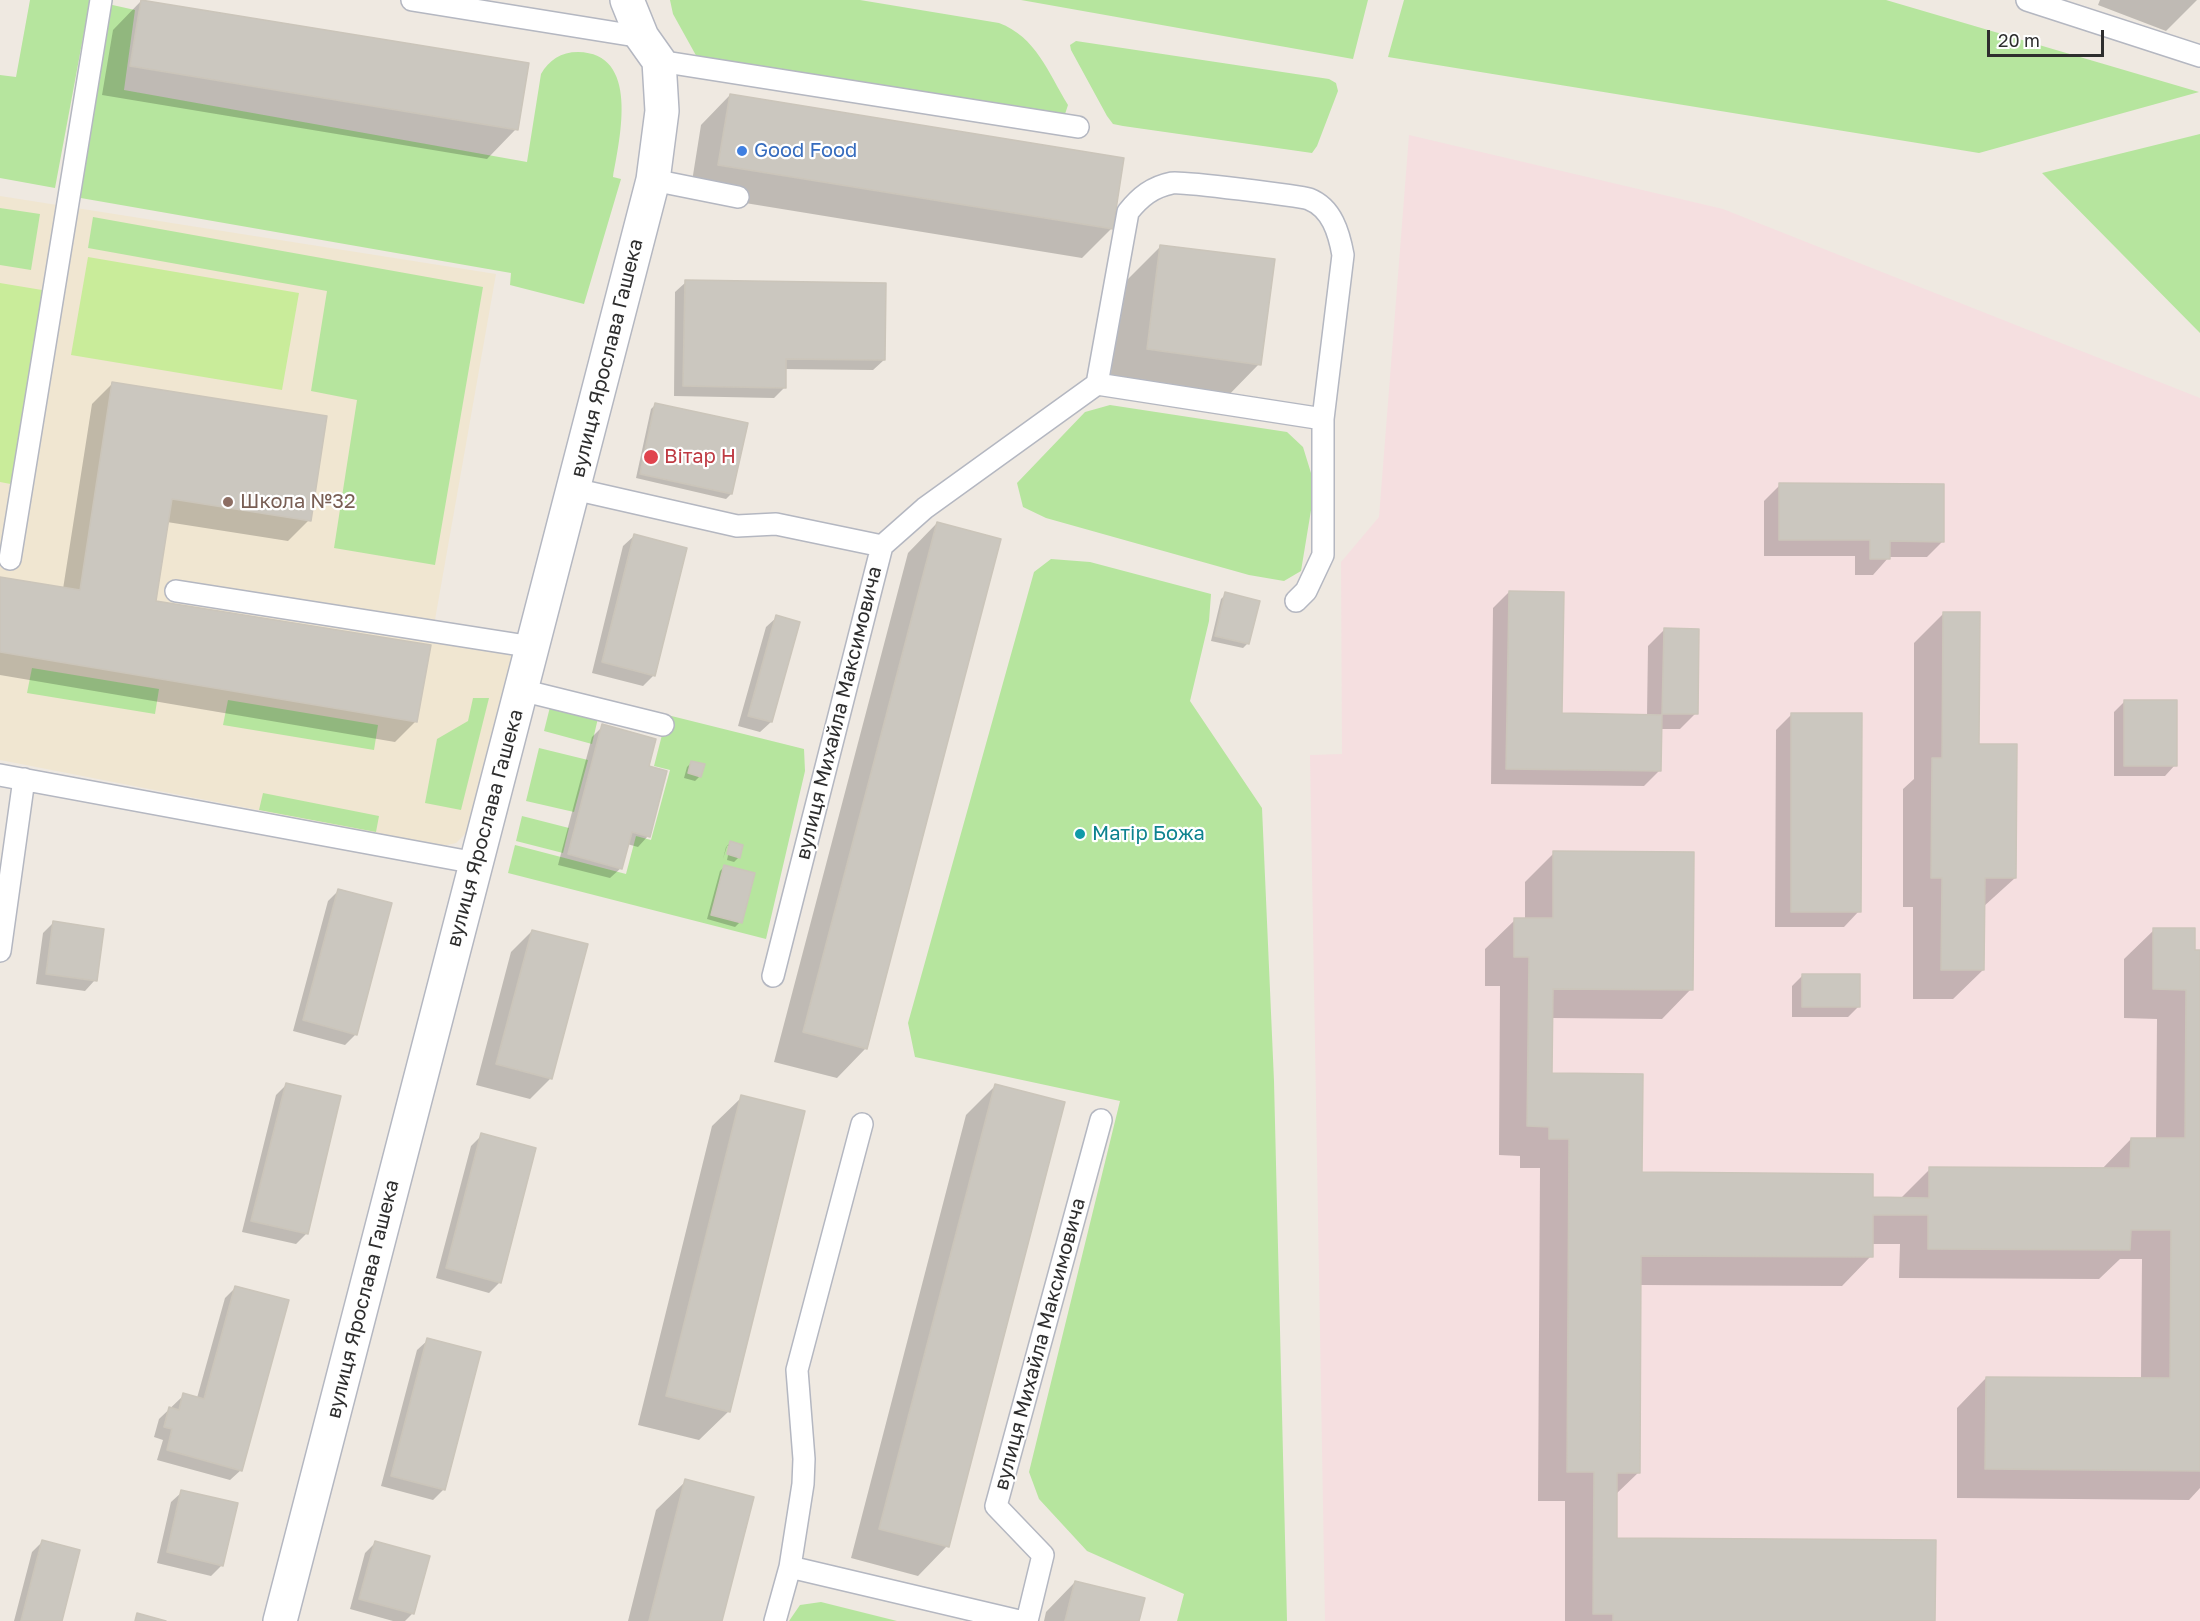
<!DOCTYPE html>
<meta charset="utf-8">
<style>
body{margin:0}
#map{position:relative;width:2200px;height:1621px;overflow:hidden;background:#efe9e1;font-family:"Golos Text",sans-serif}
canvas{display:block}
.scale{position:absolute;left:1987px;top:30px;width:117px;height:27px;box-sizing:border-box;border:3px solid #2e2e2e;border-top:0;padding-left:8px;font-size:18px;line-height:21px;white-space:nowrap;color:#2e2e2e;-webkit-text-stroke:4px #fff;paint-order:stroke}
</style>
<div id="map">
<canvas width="2200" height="1621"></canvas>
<div class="scale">20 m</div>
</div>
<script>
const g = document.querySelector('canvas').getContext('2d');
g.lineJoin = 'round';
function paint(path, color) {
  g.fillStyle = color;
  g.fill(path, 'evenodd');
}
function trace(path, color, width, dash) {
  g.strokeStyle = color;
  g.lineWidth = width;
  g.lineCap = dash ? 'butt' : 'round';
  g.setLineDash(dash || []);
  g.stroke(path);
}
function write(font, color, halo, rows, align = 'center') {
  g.font = font + ' "Golos Text",sans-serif';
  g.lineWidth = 4.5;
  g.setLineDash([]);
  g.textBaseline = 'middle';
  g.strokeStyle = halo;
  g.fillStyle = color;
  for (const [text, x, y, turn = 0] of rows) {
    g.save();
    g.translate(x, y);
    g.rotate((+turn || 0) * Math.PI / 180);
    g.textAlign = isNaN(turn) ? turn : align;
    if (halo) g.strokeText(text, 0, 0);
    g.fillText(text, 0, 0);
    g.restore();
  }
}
paint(new Path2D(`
 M 0,196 L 496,274 L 433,631 L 515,644 L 471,819 L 465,834 L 456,843 L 443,846 L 0,760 Z`), '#f0e6d1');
paint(new Path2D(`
 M 1409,135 L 1723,209 L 2200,398 L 2200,1621 L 1325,1621 L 1310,755 L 1342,754 L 1341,562 L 1379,517 Z`), '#f5dfe0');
paint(new Path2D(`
 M 30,0 L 90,0 L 55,188 L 0,178 L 0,75 L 16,77 Z
 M 670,0 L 860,0 L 999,23 C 1036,37 1048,72 1068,105 L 1065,114 L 1056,115 L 698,59 L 673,14 Z
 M 1021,0 L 1368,0 L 1353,59 Z
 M 1404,0 L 1886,0 L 2199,92 L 1979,153 L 1388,57 Z
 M 108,4 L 135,10 L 124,90 L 527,162 L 541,74 C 549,60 561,52 578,52 C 640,53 620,137 613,177 L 621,179 L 584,304 L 510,285 L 511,273 L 75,197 Z
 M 1076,41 L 1329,79 L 1336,83 L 1338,91 L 1317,146 L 1312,153 L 1123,126 L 1113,124 L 1107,116 L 1071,50 L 1070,45 Z
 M 2200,134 L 2200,333 L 2042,173 Z
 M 0,208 L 40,214 L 31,270 L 0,265 Z
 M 93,217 L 483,287 L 435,565 L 334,548 L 357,400 L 311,391 L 327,291 L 88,248 Z
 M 1110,405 L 1287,432 L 1303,447 L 1315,486 L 1301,571 L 1284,581 L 1249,575 L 1046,518 L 1023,507 L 1017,483 L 1085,412 Z
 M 1051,559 L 1090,562 L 1211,594 L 1209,621 L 1190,701 L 1262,808 L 1274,1081 L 1287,1621 L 1177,1621 L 1184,1594 L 1087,1551 L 1039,1499 L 1029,1472 L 1120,1101 L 915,1057 L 908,1023 L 1034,572 Z
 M 32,668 L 159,689 L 155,714 L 27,693 Z
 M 555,687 L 804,749 L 805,771 L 766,939 L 508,873 L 515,845 L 626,874 L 636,836 L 651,840 L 670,770 L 654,766 L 662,735 L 598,718 L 592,744 L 544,731 ZM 724,865 L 755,873 L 742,923 L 711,915 Z
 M 473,698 L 489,698 L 461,810 L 425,803 L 437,739 L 468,721 Z
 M 228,700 L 378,725 L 374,750 L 223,725 Z
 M 539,748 L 588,760 L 574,812 L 526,801 Z
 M 263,793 L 379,816 L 376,832 L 259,810 Z
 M 522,816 L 569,828 L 563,853 L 516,841 Z
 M 821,1602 L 897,1621 L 789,1621 L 800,1605 Z`), '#b6e59e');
paint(new Path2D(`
 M 88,257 L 299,293 L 282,390 L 71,355 Z
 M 0,283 L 48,291 L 16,485 L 0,482 Z`), '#c9ec9a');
paint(new Path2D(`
 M 142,0 L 516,129 L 487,159 L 102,95 L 113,30 Z
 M 2100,0 L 2197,0 L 2166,31 L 2098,5 Z
 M 730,95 L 1112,228 L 1082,258 L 690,194 L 701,125 Z
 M 1161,246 L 1259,364 L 1221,403 L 1109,388 L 1122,285 Z
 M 686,282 L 884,360 L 873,370 L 784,369 L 784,388 L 774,398 L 674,396 L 675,292 Z
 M 113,383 L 309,520 L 288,541 L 167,522 L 154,603 L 416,721 L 395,742 L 0,675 L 0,579 L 63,589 L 92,404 Z
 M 656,404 L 731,494 L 726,499 L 636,478 L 651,409 Z
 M 1780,485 L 1943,541 L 1927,557 L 1889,557 L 1873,575 L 1855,575 L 1855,556 L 1764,556 L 1764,501 Z
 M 937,523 L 866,1048 L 837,1078 L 774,1062 L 908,553 Z
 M 634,536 L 654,675 L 643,686 L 592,673 L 623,546 Z
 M 1509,592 L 1561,715 L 1647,716 L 1648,646 L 1664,630 L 1696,713 L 1680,729 L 1660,729 L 1660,770 L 1644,786 L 1491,784 L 1493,608 Z
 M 1226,594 L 1248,643 L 1243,648 L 1211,641 L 1221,599 Z
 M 1944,613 L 2015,878 L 1983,907 L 1983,970 L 1953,999 L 1913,999 L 1913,907 L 1903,907 L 1903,789 L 1914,779 L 1914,643 Z
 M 777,617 L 771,722 L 760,732 L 738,726 L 766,627 Z
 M 2124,702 L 2175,765 L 2165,776 L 2114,776 L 2114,712 Z
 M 1792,714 L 1859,911 L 1844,927 L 1775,927 L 1776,730 Z
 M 603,726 L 647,767 L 648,836 L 638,847 L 627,844 L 621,868 L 610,878 L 558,865 L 592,737 Z
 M 692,762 L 700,776 L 695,781 L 684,778 L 687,767 Z
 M 730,843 L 739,857 L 734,862 L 727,860 L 730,846 L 727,846 L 723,859 L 726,847 Z
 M 1554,853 L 1691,989 L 1662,1019 L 1551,1018 L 1551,1075 L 1641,1174 L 1872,1198 L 1900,1199 L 1930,1169 L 2101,1170 L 2131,1139 L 2156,1139 L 2157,1019 L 2124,1018 L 2124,959 L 2154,930 L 2193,952 L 2200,952 L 2200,1488 L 2189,1500 L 1957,1498 L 1957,1408 L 1986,1378 L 2141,1379 L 2142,1259 L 2120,1259 L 2099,1279 L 1899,1278 L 1900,1244 L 1871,1244 L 1871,1256 L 1842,1286 L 1640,1285 L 1639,1472 L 1615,1495 L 1615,1539 L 1934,1621 L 1565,1621 L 1565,1501 L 1538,1501 L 1540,1168 L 1520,1168 L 1520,1156 L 1499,1155 L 1500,986 L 1485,986 L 1485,949 L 1515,920 L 1525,920 L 1525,882 Z
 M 725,866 L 740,922 L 735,927 L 707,919 L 720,871 Z
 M 339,890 L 356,1034 L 345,1045 L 293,1031 L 328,901 Z
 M 53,923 L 95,980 L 85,991 L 36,984 L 43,933 Z
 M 532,931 L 551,1078 L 530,1099 L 476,1085 L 511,952 Z
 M 1803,975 L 1858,1007 L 1848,1017 L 1792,1017 L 1792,986 Z
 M 286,1085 L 339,1097 L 306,1234 L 296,1244 L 242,1232 L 276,1095 Z
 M 996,1085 L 947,1546 L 918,1576 L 851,1558 L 966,1115 Z
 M 742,1097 L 729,1411 L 699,1440 L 638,1425 L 712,1126 Z
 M 482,1135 L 500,1282 L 489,1293 L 436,1278 L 471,1146 Z
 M 235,1288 L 241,1470 L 230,1480 L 157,1460 L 163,1440 L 154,1437 L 159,1419 L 184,1395 L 197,1398 L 225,1298 Z
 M 428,1340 L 444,1489 L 433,1500 L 381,1486 L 417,1350 Z
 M 686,1481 L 721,1621 L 628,1621 L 656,1510 Z
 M 182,1492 L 222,1565 L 211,1576 L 157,1563 L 171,1502 Z
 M 42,1542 L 60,1621 L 14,1621 L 32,1552 Z
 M 375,1543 L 413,1613 L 405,1621 L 393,1621 L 350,1609 L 365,1553 Z
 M 1075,1582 L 1137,1621 L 1044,1621 L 1046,1612 Z`), '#0003');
const building = new Path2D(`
 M 141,0 L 529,63 L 518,130 L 130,66 Z
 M 730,94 L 1124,158 L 1113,229 L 718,165 Z
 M 1160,245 L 1275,259 L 1261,365 L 1147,349 Z
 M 685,280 L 886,283 L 885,360 L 786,359 L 786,388 L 683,386 Z
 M 112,382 L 327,416 L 311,521 L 172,499 L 156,601 L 431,645 L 417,722 L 0,652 L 0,577 L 80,590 Z
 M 655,403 L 748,423 L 732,494 L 640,474 Z
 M 1779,483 L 1944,484 L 1944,542 L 1890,541 L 1890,559 L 1870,559 L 1870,540 L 1779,540 Z
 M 937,522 L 1001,539 L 867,1049 L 803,1032 Z
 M 634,534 L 687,548 L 655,676 L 602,662 Z
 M 1509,591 L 1564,592 L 1562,713 L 1662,715 L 1661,771 L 1506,769 Z
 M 1225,592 L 1260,601 L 1249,644 L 1215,636 Z
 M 1943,612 L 1980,612 L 1979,744 L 2017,744 L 2016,878 L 1985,878 L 1984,970 L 1941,970 L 1942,878 L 1931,878 L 1932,758 L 1942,758 Z
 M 776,615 L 800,622 L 772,722 L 748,716 Z
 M 1664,628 L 1699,629 L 1698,714 L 1662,714 Z
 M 2124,700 L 2177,700 L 2177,766 L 2124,766 Z
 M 1791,713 L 1862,713 L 1861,912 L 1791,912 Z
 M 602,724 L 656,739 L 649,766 L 667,771 L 650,837 L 632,832 L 622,869 L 568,854 Z
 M 691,761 L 705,764 L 701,777 L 688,773 Z
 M 730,841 L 743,845 L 740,858 L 727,854 Z
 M 1553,851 L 1694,852 L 1693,990 L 1553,989 L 1552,1073 L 1643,1074 L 1642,1172 L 1873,1174 L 1873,1197 L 1929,1198 L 1929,1167 L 2130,1168 L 2131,1138 L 2185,1138 L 2186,990 L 2153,989 L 2153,928 L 2195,928 L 2195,950 L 2200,950 L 2200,1471 L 1985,1469 L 1986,1377 L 2170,1378 L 2171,1230 L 2131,1230 L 2130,1250 L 1928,1249 L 1928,1215 L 1873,1215 L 1873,1257 L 1641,1256 L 1640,1473 L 1617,1473 L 1617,1538 L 1936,1540 L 1935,1621 L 1613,1621 L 1613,1614 L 1593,1614 L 1594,1472 L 1567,1472 L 1569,1139 L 1549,1139 L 1549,1127 L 1527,1126 L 1529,957 L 1514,957 L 1514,918 L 1553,918 Z
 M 724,865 L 755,873 L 742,923 L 711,915 Z
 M 338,889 L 392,903 L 357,1035 L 303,1020 Z
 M 53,921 L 104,929 L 97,981 L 46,974 Z
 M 532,930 L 588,944 L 552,1079 L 496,1064 Z
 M 1802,974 L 1860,974 L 1860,1007 L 1802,1007 Z
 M 286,1083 L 341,1096 L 308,1234 L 251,1221 Z
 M 995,1084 L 1065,1102 L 949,1547 L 879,1529 Z
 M 741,1095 L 805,1111 L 730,1412 L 666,1396 Z
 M 481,1133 L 536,1148 L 501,1283 L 446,1268 Z
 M 235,1286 L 289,1300 L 242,1471 L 167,1450 L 172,1429 L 164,1427 L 169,1407 L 179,1410 L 183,1393 L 204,1399 Z
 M 427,1338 L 481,1352 L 445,1490 L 391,1476 Z
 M 685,1479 L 754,1497 L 722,1621 L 649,1621 Z
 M 181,1490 L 238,1503 L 223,1566 L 167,1552 Z
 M 42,1540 L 80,1550 L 62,1621 L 21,1621 Z
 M 375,1541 L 430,1556 L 414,1614 L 359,1599 Z
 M 1075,1581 L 1145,1598 L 1139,1621 L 1065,1621 Z
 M 137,1613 L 166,1621 L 135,1621 Z`);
paint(building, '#cbc7bf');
trace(building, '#cbc5ba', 1.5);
const lane = new Path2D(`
 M 412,0 L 642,37
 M 2027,0 L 2200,56
 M 659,61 L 1078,127
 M 653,180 L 738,197
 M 1097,384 L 1128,212 C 1140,197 1152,187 1172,183 C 1181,181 1299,196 1309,199 C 1332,208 1339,233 1343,255 L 1323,419 L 1323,555 L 1306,591 L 1296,601
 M 574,489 L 737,526 L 776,524 L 882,546 L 773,976
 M 882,546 L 925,508 L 1097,384 L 1323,419
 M 10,559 L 101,0
 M 176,591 L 533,647
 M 521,690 L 663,725
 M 0,775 L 476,863
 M 0,951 L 24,779
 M 790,1567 L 1019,1621
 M 775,1621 L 790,1567 L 803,1484 L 804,1459 L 797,1370 L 862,1124
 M 1027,1621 L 1043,1555 L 996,1506 L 1101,1120`);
const street = new Path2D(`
 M 280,1621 L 653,180 L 662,111 L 659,61 L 642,37 L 627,0`);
trace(lane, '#b4b7c1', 24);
trace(street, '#b4b7c1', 36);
trace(lane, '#fff', 21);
trace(street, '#fff', 33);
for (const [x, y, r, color] of [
 [742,151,6,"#3f7fe0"],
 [651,457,8,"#e0444e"],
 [228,502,6,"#8d6e63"],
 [1080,834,6,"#0f9aa8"]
]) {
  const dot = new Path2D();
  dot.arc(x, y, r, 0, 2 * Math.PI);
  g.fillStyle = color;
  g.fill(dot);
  trace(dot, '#fff', 2);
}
write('20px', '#366cbe', '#fff', [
 ["Good Food",754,151]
], 'left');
write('20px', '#2e2e2e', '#fff', [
 ["вулиця Ярослава Гашека",607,358,-76],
 ["вулиця Михайла Максимовича",839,713,-76],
 ["вулиця Ярослава Гашека",485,828,-75],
 ["вулиця Ярослава Гашека",363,1299,-76],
 ["вулиця Михайла Максимовича",1040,1344,-75]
]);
write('20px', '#be3a42', '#fff', [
 ["Вітар Н",664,457]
], 'left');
write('20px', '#785e54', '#fff', [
 ["Школа №32",240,502]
], 'left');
write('20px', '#0d838f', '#fff', [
 ["Матір Божа",1092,834]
], 'left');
</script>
